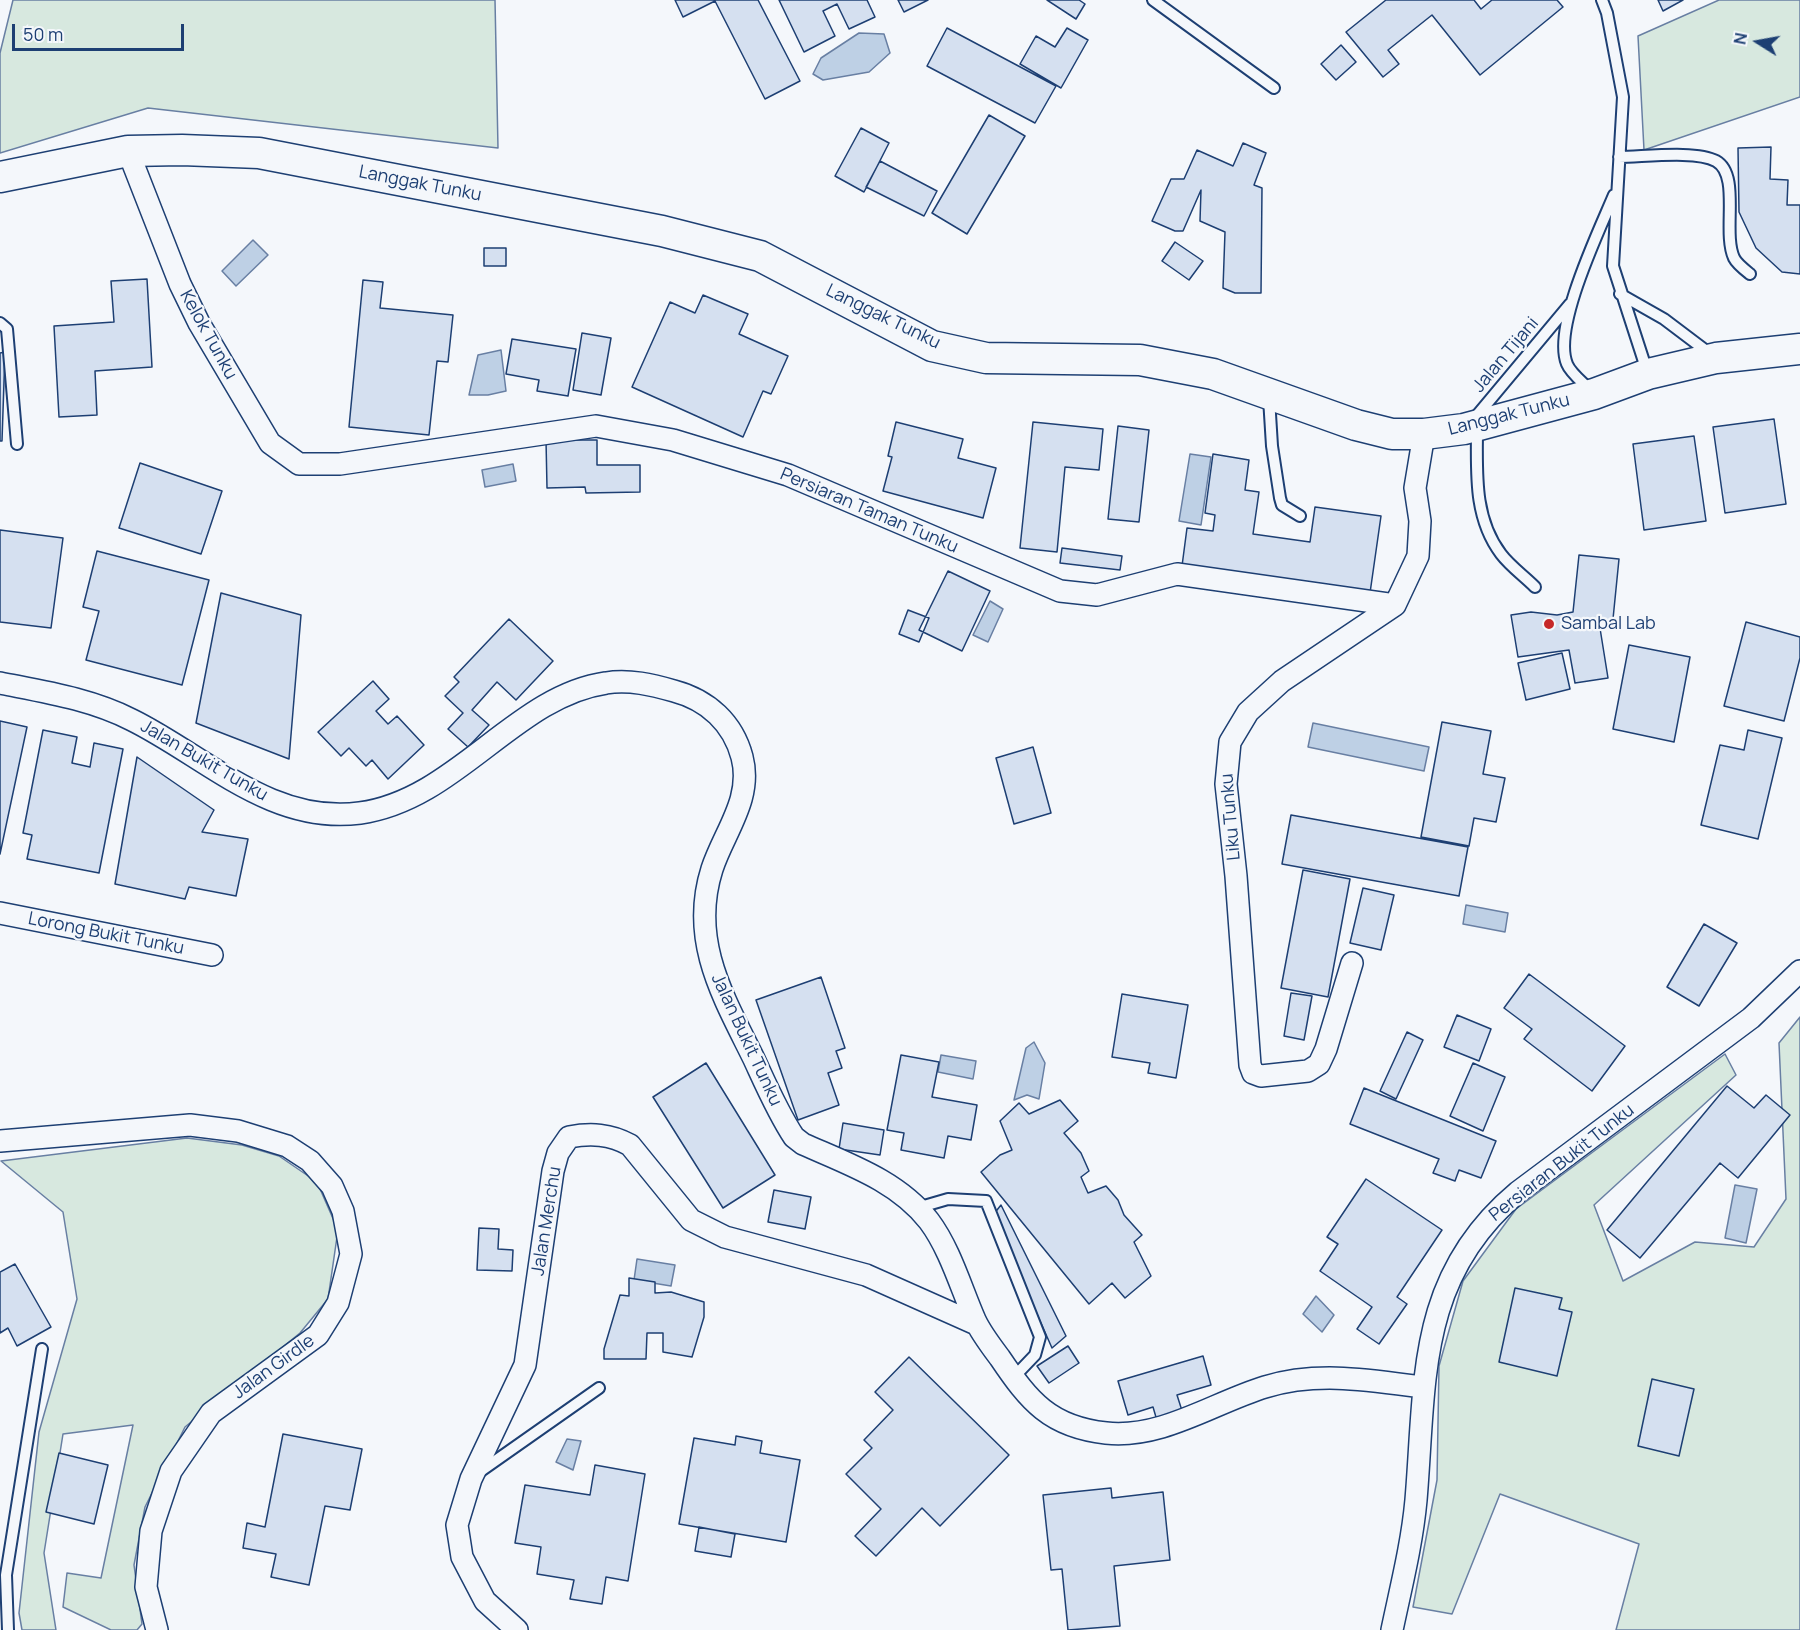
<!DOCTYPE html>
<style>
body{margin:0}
#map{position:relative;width:1800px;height:1630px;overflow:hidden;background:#f4f7fb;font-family:Manrope,sans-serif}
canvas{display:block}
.north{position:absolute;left:1728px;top:12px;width:60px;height:60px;-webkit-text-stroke:4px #f4f7fb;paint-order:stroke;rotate:281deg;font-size:16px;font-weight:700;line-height:24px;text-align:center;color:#1d3f73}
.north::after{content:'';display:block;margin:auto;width:21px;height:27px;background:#1d3f73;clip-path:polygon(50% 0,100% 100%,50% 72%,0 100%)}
.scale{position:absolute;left:12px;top:24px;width:172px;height:27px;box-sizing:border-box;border:3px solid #1d3f73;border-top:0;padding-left:8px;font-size:18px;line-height:21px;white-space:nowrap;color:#1d3f73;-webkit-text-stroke:4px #f4f7fb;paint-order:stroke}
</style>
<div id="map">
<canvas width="1800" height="1630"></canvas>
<div class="north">N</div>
<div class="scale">50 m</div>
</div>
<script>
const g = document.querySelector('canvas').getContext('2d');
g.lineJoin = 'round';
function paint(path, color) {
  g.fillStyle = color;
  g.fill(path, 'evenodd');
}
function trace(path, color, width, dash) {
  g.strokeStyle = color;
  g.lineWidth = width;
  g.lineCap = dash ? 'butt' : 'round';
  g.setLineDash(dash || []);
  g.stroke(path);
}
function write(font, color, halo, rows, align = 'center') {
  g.font = font + ' Manrope,sans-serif';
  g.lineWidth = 4.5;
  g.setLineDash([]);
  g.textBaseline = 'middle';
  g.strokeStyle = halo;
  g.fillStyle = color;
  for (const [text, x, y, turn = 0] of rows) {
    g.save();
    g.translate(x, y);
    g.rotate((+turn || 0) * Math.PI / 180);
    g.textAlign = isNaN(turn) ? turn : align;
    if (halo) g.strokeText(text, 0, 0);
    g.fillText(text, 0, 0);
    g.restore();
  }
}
const green = new Path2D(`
 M 13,0 L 495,0 L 498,148 L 148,108 L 0,153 L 0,53 Z
 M 1719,0 L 1800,0 L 1800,97 L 1644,150 L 1638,36 Z
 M 1800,1017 L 1800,1630 L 1616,1630 L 1639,1544 L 1500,1494 L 1452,1614 L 1413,1607 L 1437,1480 L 1439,1366 L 1463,1281 L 1516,1209 L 1725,1054 L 1736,1075 L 1594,1205 L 1623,1281 L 1695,1242 L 1754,1247 L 1786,1199 L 1779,1043 Z
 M 187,1138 L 242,1145 L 279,1156 L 317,1182 L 338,1230 L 328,1299 L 300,1333 L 185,1427 L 145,1507 L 134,1565 L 142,1624 L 137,1630 L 111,1630 L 63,1607 L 67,1573 L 101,1578 L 133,1425 L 63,1434 L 44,1553 L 56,1630 L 22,1630 L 19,1613 L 39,1432 L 77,1299 L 63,1212 L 1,1161 Z`);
paint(green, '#d7e8df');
trace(green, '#687fa3', 1.5);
const water = new Path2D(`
 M 859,33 L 884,34 L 890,53 L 869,72 L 823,80 L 813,74 L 821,58 Z
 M 253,240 L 268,255 L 236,286 L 222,271 Z
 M 501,350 L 506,391 L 488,395 L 469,395 L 478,355 Z
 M 1190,454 L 1211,457 L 1201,525 L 1179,521 Z
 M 513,464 L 516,481 L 485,487 L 482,470 Z
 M 990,601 L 1003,609 L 988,642 L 973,635 Z
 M 1313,723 L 1429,747 L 1424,771 L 1308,747 Z
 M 1466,905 L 1508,913 L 1505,932 L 1463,924 Z
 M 1034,1042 L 1045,1063 L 1039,1099 L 1027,1095 L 1014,1100 L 1026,1048 Z
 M 941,1055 L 976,1061 L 973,1079 L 938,1072 Z
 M 1735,1185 L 1757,1189 L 1746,1243 L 1725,1238 Z
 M 637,1259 L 675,1265 L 671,1286 L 634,1280 Z
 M 1316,1296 L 1334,1315 L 1322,1332 L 1303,1314 Z
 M 567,1439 L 581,1441 L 573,1470 L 556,1462 Z`);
paint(water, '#bed0e5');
trace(water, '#687fa3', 1.5);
const building = new Path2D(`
 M 675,0 L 758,0 L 800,81 L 765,99 L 715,1 L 683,17 Z
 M 779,0 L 867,0 L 875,17 L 849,29 L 837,4 L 823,11 L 835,36 L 804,52 Z
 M 898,0 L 928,0 L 904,12 Z
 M 1047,0 L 1079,0 L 1085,4 L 1076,19 Z
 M 1386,0 L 1474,0 L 1481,9 L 1492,0 L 1557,0 L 1563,7 L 1480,75 L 1432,15 L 1388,50 L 1399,64 L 1383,77 L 1346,32 Z
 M 1658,0 L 1683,0 L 1663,11 Z
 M 947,28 L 1056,86 L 1035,123 L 927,66 Z
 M 1067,28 L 1088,40 L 1061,88 L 1020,64 L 1036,36 L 1055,47 Z
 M 1341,45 L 1356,62 L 1336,80 L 1321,64 Z
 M 989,115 L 1025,136 L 967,234 L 932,213 Z
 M 861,128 L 889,143 L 864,192 L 835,176 Z
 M 1243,143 L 1266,153 L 1254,185 L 1262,188 L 1261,293 L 1235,293 L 1223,288 L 1225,232 L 1200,221 L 1201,190 L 1183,231 L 1175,231 L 1152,221 L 1171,179 L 1184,179 L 1197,150 L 1233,166 Z
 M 1771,147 L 1770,179 L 1788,180 L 1787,205 L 1800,205 L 1800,274 L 1782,272 L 1756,248 L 1739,212 L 1738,148 Z
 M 880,161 L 937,191 L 924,216 L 866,187 Z
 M 1175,242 L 1203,261 L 1189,280 L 1162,261 Z
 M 484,248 L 506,248 L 506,266 L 484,266 Z
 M 147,279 L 152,367 L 95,371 L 97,415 L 59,417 L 54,326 L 114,322 L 111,281 Z
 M 363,280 L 383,282 L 380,308 L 453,315 L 448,362 L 437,361 L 429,435 L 349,427 Z
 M 703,295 L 748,314 L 739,334 L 788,356 L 771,394 L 763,391 L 743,437 L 632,387 L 670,302 L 695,313 Z
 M 582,333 L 611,338 L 601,395 L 573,390 Z
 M 512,339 L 576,349 L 568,396 L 537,391 L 539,380 L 506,374 Z
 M 5,352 L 2,441 L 0,441 L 0,353 Z
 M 1774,419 L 1786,504 L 1725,513 L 1713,427 Z
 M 896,422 L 963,439 L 958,458 L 996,468 L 983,518 L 883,491 L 892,457 L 888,456 Z
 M 1033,422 L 1103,429 L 1099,470 L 1065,467 L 1057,552 L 1020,548 Z
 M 1118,426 L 1149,430 L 1139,522 L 1108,519 Z
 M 1694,436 L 1706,521 L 1644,530 L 1633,444 Z
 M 546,440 L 597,440 L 597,465 L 640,465 L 640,492 L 586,493 L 585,487 L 547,488 Z
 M 1213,454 L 1249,460 L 1245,490 L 1259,492 L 1253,534 L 1310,542 L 1315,507 L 1381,516 L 1370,593 L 1182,566 L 1187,528 L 1213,531 L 1215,515 L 1205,513 Z
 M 140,463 L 222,491 L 201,554 L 119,528 Z
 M 0,530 L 63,538 L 51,628 L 0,622 Z
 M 1062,548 L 1122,556 L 1120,570 L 1060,563 Z
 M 97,551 L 209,580 L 182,685 L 86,660 L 99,611 L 83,607 Z
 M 1579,555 L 1619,559 L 1613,619 L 1599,622 L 1608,678 L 1575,683 L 1569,650 L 1518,657 L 1511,615 L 1531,612 L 1557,615 L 1573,612 Z
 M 948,571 L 990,591 L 962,651 L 919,630 Z
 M 221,593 L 301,615 L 289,759 L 196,723 Z
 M 908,610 L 929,618 L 919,642 L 899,634 Z
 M 509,619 L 553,661 L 516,700 L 497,682 L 472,710 L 489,725 L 468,747 L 448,729 L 463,713 L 445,696 L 459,682 L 454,677 Z
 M 1746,622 L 1800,637 L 1800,658 L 1784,721 L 1724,706 Z
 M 1629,645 L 1690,657 L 1674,742 L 1613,729 Z
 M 1562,653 L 1570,689 L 1526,700 L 1518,663 Z
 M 373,681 L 389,699 L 376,711 L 388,724 L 397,716 L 424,745 L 388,779 L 372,760 L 366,766 L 349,748 L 341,756 L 318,732 Z
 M 0,721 L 27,727 L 0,854 Z
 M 1442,722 L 1491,731 L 1483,774 L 1505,778 L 1496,822 L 1474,818 L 1469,846 L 1421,837 Z
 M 43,730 L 77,737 L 72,763 L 90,767 L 94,743 L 123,749 L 99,873 L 27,859 L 32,835 L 23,833 Z
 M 1748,730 L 1782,738 L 1758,839 L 1701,825 L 1720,745 L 1744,750 Z
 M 1033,747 L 1051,813 L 1014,824 L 996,758 Z
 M 137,757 L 214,810 L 202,832 L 248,839 L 236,896 L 189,887 L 185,899 L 115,884 Z
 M 1291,815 L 1468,847 L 1459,896 L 1282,864 Z
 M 1303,870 L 1350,879 L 1328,997 L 1281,988 Z
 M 1363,888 L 1394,895 L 1381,950 L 1350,943 Z
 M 1704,924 L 1737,943 L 1699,1006 L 1667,987 Z
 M 1529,974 L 1625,1046 L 1592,1091 L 1524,1039 L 1532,1029 L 1504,1008 Z
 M 821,977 L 845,1048 L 836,1051 L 842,1068 L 828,1073 L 839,1105 L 798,1120 L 756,1000 Z
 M 1291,993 L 1312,996 L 1304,1040 L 1284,1036 Z
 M 1122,994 L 1188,1005 L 1176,1078 L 1148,1073 L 1150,1063 L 1112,1057 Z
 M 1457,1015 L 1491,1029 L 1479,1061 L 1444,1047 Z
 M 1407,1032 L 1423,1040 L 1396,1099 L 1380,1091 Z
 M 901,1055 L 939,1062 L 932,1097 L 977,1105 L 971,1140 L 948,1136 L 944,1158 L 901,1150 L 904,1133 L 887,1130 Z
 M 706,1063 L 775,1175 L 723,1208 L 653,1097 Z
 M 1473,1063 L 1505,1077 L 1483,1131 L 1450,1116 Z
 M 1727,1086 L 1754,1108 L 1766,1095 L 1790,1115 L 1738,1178 L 1720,1163 L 1640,1258 L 1607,1230 Z
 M 1364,1088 L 1496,1141 L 1481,1178 L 1459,1170 L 1455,1181 L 1433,1173 L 1439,1159 L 1350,1124 Z
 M 1060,1100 L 1078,1121 L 1064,1133 L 1081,1153 L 1089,1171 L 1081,1177 L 1088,1193 L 1106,1186 L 1118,1200 L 1124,1215 L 1142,1235 L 1134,1242 L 1151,1276 L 1125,1298 L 1112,1283 L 1089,1304 L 981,1172 L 1000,1155 L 1012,1150 L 1000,1121 L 1019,1103 L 1029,1114 Z
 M 843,1123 L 884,1130 L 880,1155 L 839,1149 Z
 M 1366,1179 L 1442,1230 L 1397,1297 L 1407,1304 L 1379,1344 L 1357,1329 L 1372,1307 L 1320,1271 L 1338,1244 L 1327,1237 Z
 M 774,1190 L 811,1197 L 805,1229 L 768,1222 Z
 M 1001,1205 L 1066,1336 L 1052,1348 L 993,1215 Z
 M 479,1228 L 499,1229 L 498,1249 L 513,1250 L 512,1271 L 477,1270 Z
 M 15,1264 L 51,1327 L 17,1346 L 8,1328 L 0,1333 L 0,1272 Z
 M 629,1278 L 655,1282 L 655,1293 L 671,1292 L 704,1302 L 704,1317 L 692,1357 L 663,1352 L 663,1333 L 647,1333 L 646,1359 L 604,1359 L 604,1349 L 620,1295 L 629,1296 Z
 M 1515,1288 L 1562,1298 L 1559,1309 L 1572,1312 L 1557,1376 L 1499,1362 Z
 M 1068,1346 L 1079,1363 L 1049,1383 L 1037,1366 Z
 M 1203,1356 L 1211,1385 L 1177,1395 L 1184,1417 L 1158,1424 L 1153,1407 L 1128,1415 L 1118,1381 Z
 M 909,1357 L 1009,1455 L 940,1526 L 922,1508 L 876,1556 L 855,1536 L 881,1509 L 846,1474 L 872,1448 L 864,1440 L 893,1410 L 875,1392 Z
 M 1652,1379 L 1694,1389 L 1679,1456 L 1638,1446 Z
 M 283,1434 L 362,1449 L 350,1510 L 325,1506 L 309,1585 L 271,1577 L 276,1554 L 243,1548 L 247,1523 L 265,1527 Z
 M 736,1436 L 762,1441 L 760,1453 L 800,1460 L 786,1542 L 679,1524 L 694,1438 L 735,1445 Z
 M 59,1453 L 108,1465 L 94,1524 L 46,1512 Z
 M 595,1465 L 645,1474 L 628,1581 L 606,1577 L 602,1604 L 570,1599 L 574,1580 L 537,1574 L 541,1547 L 515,1543 L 525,1485 L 590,1495 Z
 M 1111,1488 L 1112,1498 L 1163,1492 L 1170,1560 L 1114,1566 L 1120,1626 L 1068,1630 L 1062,1569 L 1051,1570 L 1043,1495 Z
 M 699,1527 L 735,1534 L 731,1557 L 695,1551 Z`);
paint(building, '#d5e0f0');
trace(building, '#1d3f73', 1.5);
const lane = new Path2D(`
 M 1153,0 L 1274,88
 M 1602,0 L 1607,13 L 1623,97 L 1613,266 L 1647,371
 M 1619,157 C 1643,157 1696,150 1716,161 C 1741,175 1722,232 1734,258 C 1737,264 1745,270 1750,274
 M 1620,294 L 1664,319 L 1709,353
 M 0,323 L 7,329 L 17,444
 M 1592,392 C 1585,384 1571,374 1567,364 C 1552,328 1599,231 1614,195
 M 1269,398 L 1272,446 L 1280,498 L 1282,505 L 1300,516
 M 1474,419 L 1570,304
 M 1477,427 C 1477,471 1473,517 1501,554 C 1510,566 1524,576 1535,587
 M 917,1208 L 948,1199 L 986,1201 L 1040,1337 L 1035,1355 L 1013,1378
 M 478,1473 L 599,1388
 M 8,1630 L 6,1575 L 42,1349`);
const street = new Path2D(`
 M 128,151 L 180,284 L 199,323 L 270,443 L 299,464 L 340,464 L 596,426 L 673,440 L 788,475 L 1060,591 L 1097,595 L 1177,574 L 1395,605
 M 0,683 C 45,692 91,699 132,720 C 205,756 271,825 360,813 C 456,800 515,696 606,683 C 629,679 653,685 674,691 C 708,700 733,723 742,757 C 753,799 724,832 712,869 C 689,941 724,998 754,1059 C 766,1085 778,1113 794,1137 L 803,1144 C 848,1164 898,1181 929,1221 C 950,1249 961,1288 975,1320 C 981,1333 991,1346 1000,1358 C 1029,1401 1050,1427 1106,1433 C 1162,1439 1213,1403 1265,1387 C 1317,1371 1369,1380 1422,1387
 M 0,913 L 212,955
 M 1352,963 L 1326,1049 L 1319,1064 L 1308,1071 L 1261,1076 L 1253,1073 L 1250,1065 L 1236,876 L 1226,784 L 1230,742 L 1248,712 L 1282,681 L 1395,605 L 1418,556 L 1420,521 L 1415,488 L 1424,434
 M 0,1141 L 190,1125 L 238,1131 L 287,1146 L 310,1161 L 332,1186 L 343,1211 L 351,1254 L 338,1303 L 318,1335 L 211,1413 L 171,1471 L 151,1531 L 146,1587 L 157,1630
 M 517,1630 L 485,1601 L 462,1557 L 457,1525 L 471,1479 L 525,1365 L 553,1171 L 558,1153 L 569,1137 C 591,1133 610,1134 630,1145 L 691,1220 L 725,1237 L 866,1275 L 976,1324
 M 1392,1630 C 1401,1587 1412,1544 1416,1500 C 1426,1381 1416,1277 1518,1192 L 1751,1018 L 1800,971`);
const secondary = new Path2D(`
 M 0,177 L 128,151 L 182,150 L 259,153 L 662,231 L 760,256 L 932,346 L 986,358 L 1140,360 L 1213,374 L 1356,425 L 1392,434 L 1424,434 L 1464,429 L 1594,394 L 1648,374 L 1716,358 L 1800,349`);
trace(lane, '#1d3f73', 14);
trace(street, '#1d3f73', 24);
trace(secondary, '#1d3f73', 33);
trace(lane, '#f4f7fb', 10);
trace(street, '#f4f7fb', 21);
trace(secondary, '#f4f7fb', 30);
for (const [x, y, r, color] of [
 [1549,624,6,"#c62828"]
]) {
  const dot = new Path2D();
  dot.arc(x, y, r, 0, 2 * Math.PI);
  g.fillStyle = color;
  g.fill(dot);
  trace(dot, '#f4f7fb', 2);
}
write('18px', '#1d3f73', '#f4f7fb', [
 ["Langgak Tunku",420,184,11],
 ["Langgak Tunku",883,317,26],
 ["Kelok Tunku",208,335,61],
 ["Jalan Tijani",1506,355,-50],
 ["Langgak Tunku",1509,415,-14],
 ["Persiaran Taman Tunku",869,511,23],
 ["Jalan Bukit Tunku",204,761,30],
 ["Liku Tunku",1231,817,-95],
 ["Lorong Bukit Tunku",106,934,11],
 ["Jalan Bukit Tunku",746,1040,65],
 ["Persiaran Bukit Tunku",1562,1163,-38],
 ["Jalan Merchu",547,1221,-81],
 ["Jalan Girdle",274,1367,-36]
]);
write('18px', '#1d3f73', '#f4f7fb', [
 ["Sambal Lab",1561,624]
], 'left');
</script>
